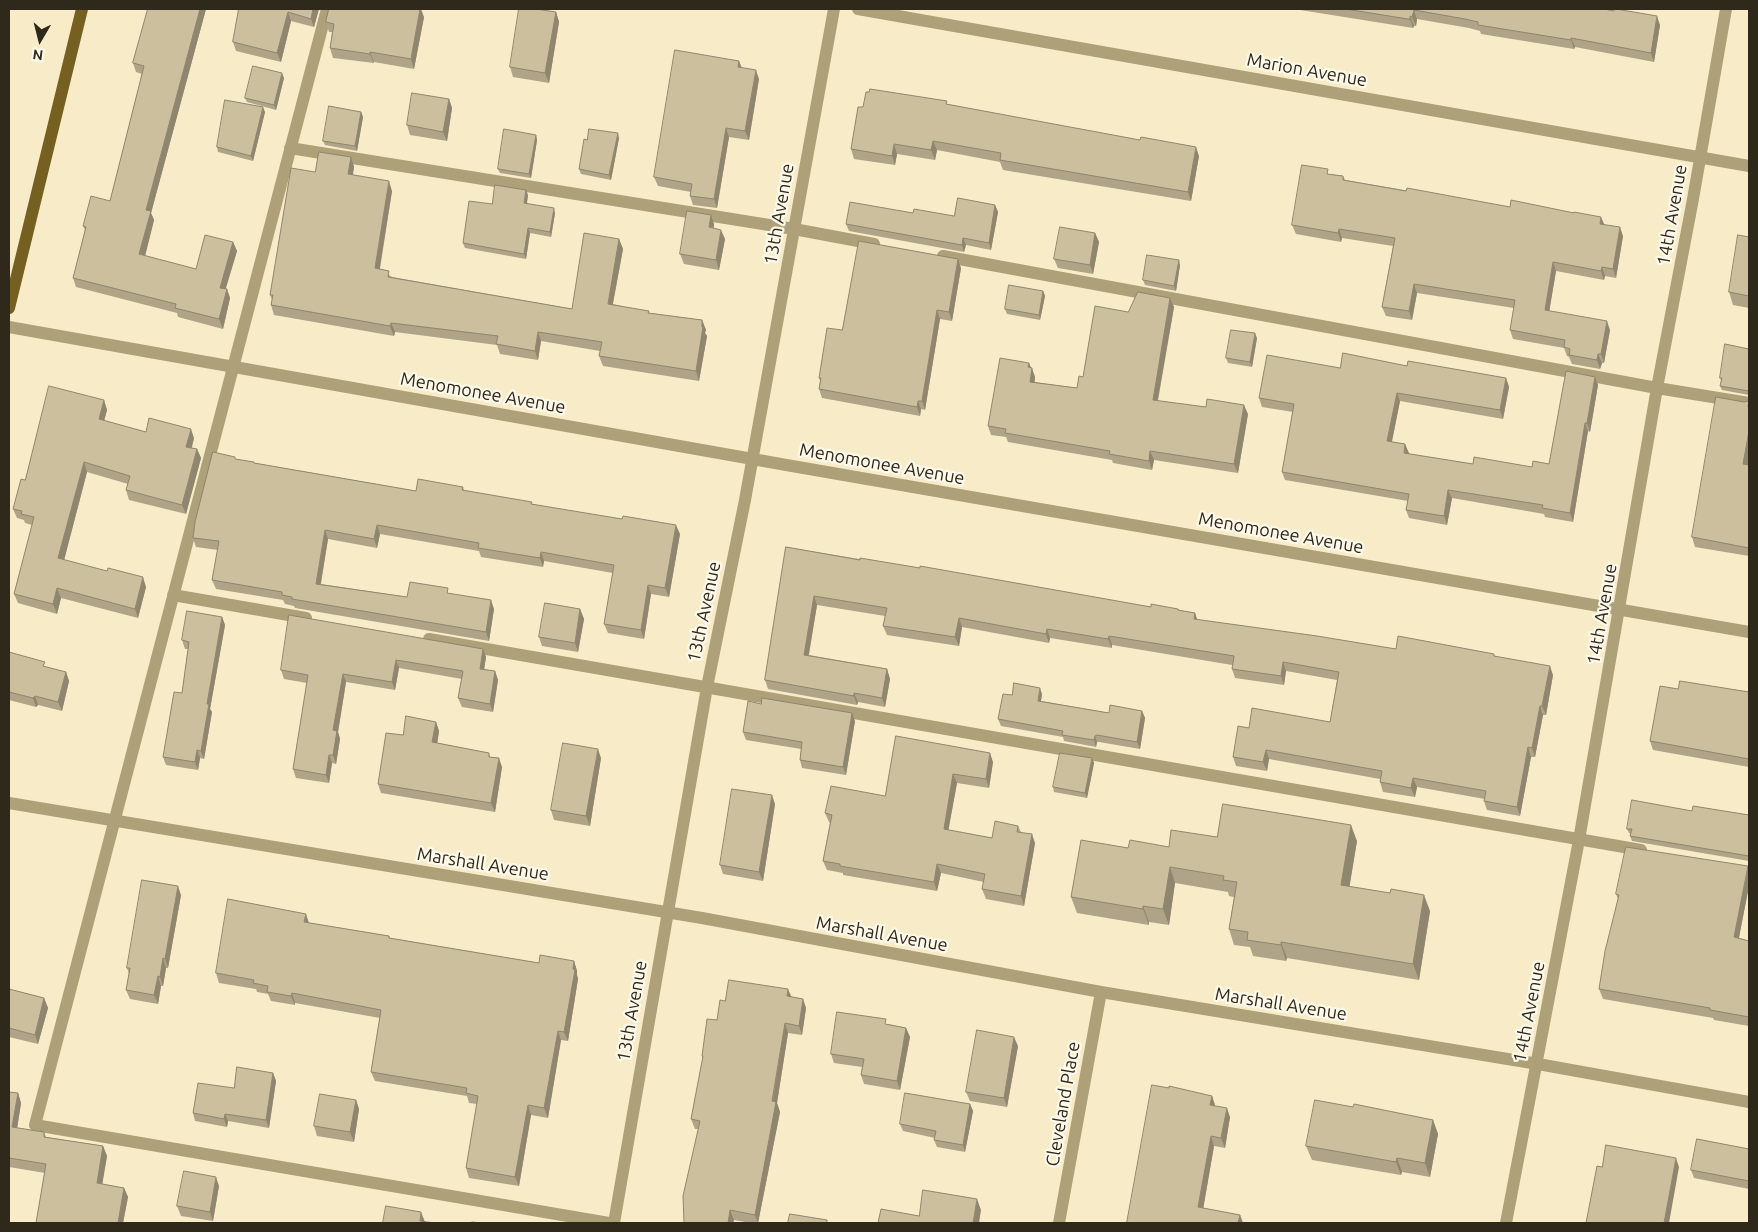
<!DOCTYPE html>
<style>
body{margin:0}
#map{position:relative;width:1758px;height:1232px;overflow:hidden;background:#f8ecc8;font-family:Ubuntu,sans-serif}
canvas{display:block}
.frame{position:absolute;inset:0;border:10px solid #2e291b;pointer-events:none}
.north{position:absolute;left:15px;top:15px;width:50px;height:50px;-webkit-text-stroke:4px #fef9eb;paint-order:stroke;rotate:188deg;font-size:14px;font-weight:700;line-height:20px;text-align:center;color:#2e291b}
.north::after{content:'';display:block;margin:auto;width:18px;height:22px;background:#2e291b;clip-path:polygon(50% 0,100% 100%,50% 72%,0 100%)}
</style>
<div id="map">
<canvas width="1758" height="1232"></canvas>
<div class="frame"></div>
<div class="north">N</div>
</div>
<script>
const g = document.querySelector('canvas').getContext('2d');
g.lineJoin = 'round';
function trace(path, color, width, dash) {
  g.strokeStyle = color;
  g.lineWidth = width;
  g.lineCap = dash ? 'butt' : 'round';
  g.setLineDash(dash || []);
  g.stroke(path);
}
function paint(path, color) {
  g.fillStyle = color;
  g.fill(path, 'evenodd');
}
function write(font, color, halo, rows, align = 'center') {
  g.font = font + ' Ubuntu,sans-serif';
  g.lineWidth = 4.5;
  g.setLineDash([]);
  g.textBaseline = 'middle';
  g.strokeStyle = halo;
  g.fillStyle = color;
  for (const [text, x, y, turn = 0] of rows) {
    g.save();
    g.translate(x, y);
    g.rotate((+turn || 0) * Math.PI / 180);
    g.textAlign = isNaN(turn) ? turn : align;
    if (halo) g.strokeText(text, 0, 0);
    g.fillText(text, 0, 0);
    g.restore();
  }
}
trace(new Path2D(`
 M 327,9 C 228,381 133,753 35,1125 L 609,1223
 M 858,9 L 1749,166
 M 290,148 L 794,229 L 874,244
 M 943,256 L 1657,388 L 1749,403
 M 9,327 L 792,466 L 1749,632
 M 173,595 L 306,618
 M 429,639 L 1641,850
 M 9,803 L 702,918 L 1101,992 L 1538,1064 L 1749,1102
 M 614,1223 L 707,687 L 745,500 L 834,9
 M 1059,1223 L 1101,992
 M 1506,1223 L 1579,840 L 1657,388 L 1693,199 L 1726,9`), '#aea079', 12);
trace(new Path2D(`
 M 9,308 L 82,9`), '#756021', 12);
paint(new Path2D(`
 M 148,9 L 206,9 L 151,213 L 154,220 L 145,256 L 196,269 L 233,242 L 237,251 L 226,288 L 227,289 L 230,298 L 223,329 L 178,317 L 177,313 L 76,287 L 73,278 L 85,230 L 83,226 L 110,201 L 142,74 L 136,72 L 133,63 Z
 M 239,9 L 319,9 L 314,27 L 291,21 L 281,62 L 236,51 L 233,42 Z
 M 1294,9 L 1604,9 L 1660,25 L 1654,62 L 1575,47 L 1574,49 L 1481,34 L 1480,31 L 1469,28 L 1417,19 L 1416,26 L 1414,26 L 1413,28 Z
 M 556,12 L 559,22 L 549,83 L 513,77 L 510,67 Z
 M 424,17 L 414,69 L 374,62 L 374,63 L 333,58 L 330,48 L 332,32 L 329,32 L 326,22 Z
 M 739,61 L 742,68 L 759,79 L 749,140 L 729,137 L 717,208 L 693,205 L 690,196 L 691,192 L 658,186 L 654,177 Z
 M 284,78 L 276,110 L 247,102 L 245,98 Z
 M 449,99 L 452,108 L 447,141 L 410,135 L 407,125 Z
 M 947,104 L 1199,156 L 1191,201 L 1003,170 L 1000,162 L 937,150 L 935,160 L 897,154 L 895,165 L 854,159 L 851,149 L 863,107 Z
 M 265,112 L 253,161 L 218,152 L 217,147 Z
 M 361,112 L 363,117 L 357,151 L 325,145 L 323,141 Z
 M 536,135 L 537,140 L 531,178 L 500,173 L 498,169 Z
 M 619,138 L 611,180 L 581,174 L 579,169 L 587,140 Z
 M 351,157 L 354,167 L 353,175 L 392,191 L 380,269 L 392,277 L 572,309 L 619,239 L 623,249 L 613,304 L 650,313 L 702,320 L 706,330 L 705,333 L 707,336 L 699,381 L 603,366 L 599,356 L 600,351 L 541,341 L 538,360 L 500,354 L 497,345 L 395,332 L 394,336 L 274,315 L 271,305 L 272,300 L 270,295 L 315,172 Z
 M 1330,174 L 1343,176 L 1345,180 L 1604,224 L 1623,236 L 1616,278 L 1605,276 L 1604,280 L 1556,271 L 1549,311 L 1610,330 L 1604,363 L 1602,363 L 1600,369 L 1572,364 L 1569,357 L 1567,356 L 1564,348 L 1513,339 L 1510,330 L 1514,308 L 1417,293 L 1412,320 L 1386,316 L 1382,307 L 1393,246 L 1342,238 L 1341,242 L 1296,234 L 1292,225 Z
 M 528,195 L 527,204 L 555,213 L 551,237 L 530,233 L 526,259 L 465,248 L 463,243 Z
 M 995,205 L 998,212 L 991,250 L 966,245 L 964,252 L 849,231 L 846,224 L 913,213 L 954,216 Z
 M 714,224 L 714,228 L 725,239 L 719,270 L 684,264 L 680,254 Z
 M 1095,233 L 1099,242 L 1093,274 L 1058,268 L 1054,259 Z
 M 1749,237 L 1749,308 L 1733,305 L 1729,292 Z
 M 1180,265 L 1176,291 L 1145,285 L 1143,280 Z
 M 961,268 L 952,321 L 940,319 L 925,410 L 921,409 L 920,416 L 822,398 L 819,389 L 820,381 L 819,378 L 842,330 Z
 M 1043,291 L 1045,296 L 1040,320 L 1007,314 L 1005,309 Z
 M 1170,298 L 1174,307 L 1158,401 L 1248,414 L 1238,473 L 1154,460 L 1152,470 L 1113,463 L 1112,460 L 1008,442 L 1006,437 L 991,435 L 988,426 L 1029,363 L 1035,377 L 1035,382 L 1077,388 L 1083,377 L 1128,312 Z
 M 1257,338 L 1252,367 L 1228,363 L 1226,358 Z
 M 1749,349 L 1749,395 L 1722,390 L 1720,386 L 1721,381 L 1720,378 Z
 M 1407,366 L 1506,378 L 1509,387 L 1503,419 L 1400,401 L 1392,442 L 1405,444 L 1408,454 L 1473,464 L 1532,467 L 1549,464 L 1595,377 L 1598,385 L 1590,432 L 1588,431 L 1573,522 L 1545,517 L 1544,514 L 1452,498 L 1447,525 L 1409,518 L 1406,510 L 1408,501 L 1285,480 L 1282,472 L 1293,412 L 1262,407 L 1259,398 L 1340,368 Z
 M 104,400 L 107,410 L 104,421 L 146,432 L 194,438 L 192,448 L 197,449 L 201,458 L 186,514 L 129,500 L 126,490 L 128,484 L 87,472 L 64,560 L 146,587 L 138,618 L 61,598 L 57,614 L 18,603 L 14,594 L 32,525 L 25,523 L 24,520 L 17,518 L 13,509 L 25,480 Z
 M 1749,401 L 1749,460 L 1748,465 L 1749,465 L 1749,556 L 1695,547 L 1692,537 L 1744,402 Z
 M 236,459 L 255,463 L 416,491 L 463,487 L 464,490 L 680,534 L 669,597 L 651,594 L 644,639 L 608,633 L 604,624 L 613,573 L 544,561 L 543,567 L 481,557 L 479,551 L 380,534 L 377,548 L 328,539 L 321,584 L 407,597 L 450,593 L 494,609 L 489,641 L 295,608 L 294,606 L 285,604 L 283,600 L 216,589 L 212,580 L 218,550 L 196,547 L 193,538 Z
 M 786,547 L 1151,607 L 1178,609 L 1179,610 L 1195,613 L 1197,620 L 1396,649 L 1495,656 L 1553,675 L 1546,715 L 1543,715 L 1535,757 L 1531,757 L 1520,816 L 1487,810 L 1484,801 L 1485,799 L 1417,787 L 1415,797 L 1383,792 L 1380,782 L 1380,779 L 1269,759 L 1267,771 L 1236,766 L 1233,757 L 1249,728 L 1330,722 L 1337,680 L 1286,671 L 1284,685 L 1235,678 L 1232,669 L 1232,665 L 1112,645 L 1112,648 L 1050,638 L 1049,643 L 962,627 L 959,646 L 887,635 L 883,626 L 885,616 L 817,605 L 809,655 L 887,669 L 890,679 L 885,707 L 858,702 L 857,705 L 768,689 L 765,680 Z
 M 580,609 L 584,619 L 578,652 L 542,646 L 539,637 Z
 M 222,617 L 225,625 L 210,709 L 212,712 L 204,759 L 200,758 L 198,770 L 166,765 L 163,757 L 182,693 L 188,649 L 185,649 L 182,640 Z
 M 483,649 L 486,657 L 484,669 L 495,671 L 498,680 L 493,712 L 462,707 L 458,698 L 462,679 L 399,668 L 395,690 L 346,682 L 338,732 L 340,739 L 336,764 L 332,763 L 329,783 L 296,778 L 293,769 L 307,683 L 284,679 L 281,670 Z
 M 9,652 L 46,667 L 66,672 L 69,681 L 62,711 L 38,705 L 36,707 L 9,700 Z
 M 1678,689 L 1749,692 L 1749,767 L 1653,750 L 1650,741 Z
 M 1042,694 L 1041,701 L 1109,713 L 1142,711 L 1145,718 L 1140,749 L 1099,742 L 1097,742 L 1096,747 L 1064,741 L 1063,737 L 1001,726 L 998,719 L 1012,695 Z
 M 855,721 L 846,775 L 802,768 L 800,760 L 801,749 L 746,740 L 743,732 Z
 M 436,722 L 439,731 L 437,743 L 489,753 L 490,757 L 502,767 L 495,812 L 381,793 L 378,784 L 403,735 Z
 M 896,736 L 993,762 L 989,788 L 957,783 L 948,830 L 992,838 L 1018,826 L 1021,832 L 1035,843 L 1024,906 L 986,899 L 982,889 L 984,882 L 941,873 L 937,891 L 843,875 L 843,873 L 827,870 L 823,861 L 830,823 L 829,822 L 825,813 L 885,796 Z
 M 601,758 L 590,826 L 554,820 L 551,810 Z
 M 1092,758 L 1094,763 L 1087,798 L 1054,792 L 1053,787 Z
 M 775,804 L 763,881 L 723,874 L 720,865 Z
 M 1692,811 L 1749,815 L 1749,861 L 1632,841 L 1630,836 L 1631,834 L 1629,833 L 1627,829 Z
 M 1217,837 L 1357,841 L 1349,887 L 1430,911 L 1419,980 L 1287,958 L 1286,961 L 1253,956 L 1250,947 L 1234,945 L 1229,929 L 1234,897 L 1229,896 L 1228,892 L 1175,883 L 1169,925 L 1149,922 L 1149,925 L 1077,913 L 1071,897 L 1128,848 L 1169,847 Z
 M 1749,886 L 1739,938 L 1749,941 L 1749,1026 L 1714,1020 L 1713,1018 L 1603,999 L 1599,989 L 1618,899 L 1616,894 Z
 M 181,895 L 168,968 L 166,968 L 163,986 L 161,986 L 158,1004 L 130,999 L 126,990 L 129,974 L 127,968 Z
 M 309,923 L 389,936 L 390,938 L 539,963 L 574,961 L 577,971 L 577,975 L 578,979 L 568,1041 L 561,1040 L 548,1118 L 531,1115 L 519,1186 L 469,1178 L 466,1168 L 477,1104 L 469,1103 L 467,1096 L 375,1081 L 371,1072 L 380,1018 L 295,1003 L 295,1005 L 271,1001 L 268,994 L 257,992 L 256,989 L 219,983 L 216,973 Z
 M 9,989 L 44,998 L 48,1008 L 38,1044 L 9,1037 Z
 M 791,997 L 803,999 L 806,1008 L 802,1035 L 788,1033 L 777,1103 L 780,1112 L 758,1223 L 751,1223 L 734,1220 L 733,1223 L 684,1223 L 698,1129 L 695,1129 L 691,1119 L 703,1058 L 702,1056 L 725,1001 Z
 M 888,1024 L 906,1028 L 910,1037 L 900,1090 L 864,1084 L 861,1075 L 862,1067 L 834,1063 L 831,1054 Z
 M 1018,1046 L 1007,1107 L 970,1101 L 966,1092 Z
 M 273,1073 L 276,1081 L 269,1128 L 228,1121 L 227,1127 L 195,1121 L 193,1113 L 234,1088 Z
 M 1169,1088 L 1212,1096 L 1215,1106 L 1230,1117 L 1225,1148 L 1214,1146 L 1203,1208 L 1240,1215 L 1243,1223 L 1127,1223 Z
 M 9,1092 L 18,1093 L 21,1103 L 17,1128 L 44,1132 L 46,1137 L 103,1146 L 107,1156 L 102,1184 L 124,1188 L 128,1197 L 123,1223 L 36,1223 L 45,1173 L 9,1167 Z
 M 356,1100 L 359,1109 L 354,1142 L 317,1136 L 314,1126 Z
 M 970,1104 L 973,1111 L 965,1152 L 937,1147 L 934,1140 L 935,1138 L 903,1131 L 900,1124 Z
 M 1353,1107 L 1433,1120 L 1438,1134 L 1430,1177 L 1402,1172 L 1401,1175 L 1312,1160 L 1306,1146 Z
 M 1749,1149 L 1749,1189 L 1694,1178 L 1691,1170 Z
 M 219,1186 L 213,1221 L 181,1216 L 177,1206 Z`), '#afa487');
paint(new Path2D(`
 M 200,9 L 206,9 L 151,213 L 154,220 L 143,264 L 139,254 L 146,210 Z
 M 313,9 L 319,9 L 314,27 L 311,19 Z
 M 420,9 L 421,9 L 424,17 L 414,69 L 411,59 Z
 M 1414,10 L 1417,19 L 1416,26 L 1412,17 Z
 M 288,12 L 291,21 L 281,62 L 277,53 Z
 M 556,12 L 559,22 L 549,83 L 545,73 Z
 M 1410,16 L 1414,26 L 1413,28 L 1410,19 Z
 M 1657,16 L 1660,25 L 1654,62 L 1651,53 Z
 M 1571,38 L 1575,47 L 1574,49 L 1571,40 Z
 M 370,52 L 374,62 L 374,63 L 370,54 Z
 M 739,61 L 742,70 L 738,67 Z
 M 756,70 L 759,79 L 749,140 L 745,131 Z
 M 282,73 L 284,78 L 276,110 L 274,105 Z
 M 449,99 L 452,108 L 447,141 L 443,132 Z
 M 263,107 L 265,112 L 253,161 L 251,156 Z
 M 361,112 L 363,117 L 357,151 L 355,146 Z
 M 726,128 L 729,137 L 717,208 L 714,199 Z
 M 618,133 L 619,138 L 611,180 L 609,175 Z
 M 536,135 L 537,140 L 531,178 L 529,174 Z
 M 933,141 L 937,150 L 935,160 L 931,150 Z
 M 894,144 L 897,154 L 895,165 L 892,156 Z
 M 1196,147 L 1199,156 L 1191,201 L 1188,192 Z
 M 351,157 L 354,167 L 351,184 L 348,174 Z
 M 389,181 L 392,191 L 378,278 L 375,268 Z
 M 526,190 L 528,195 L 526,208 L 524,203 Z
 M 995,205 L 998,212 L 991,250 L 989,243 Z
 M 554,208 L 555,213 L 551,237 L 550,232 Z
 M 711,215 L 714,224 L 712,237 L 709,227 Z
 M 1601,217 L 1605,226 L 1600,224 Z
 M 1620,227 L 1623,236 L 1616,278 L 1613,269 Z
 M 528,228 L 530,233 L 526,259 L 524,254 Z
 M 1339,229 L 1342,238 L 1341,242 L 1338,233 Z
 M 721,230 L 725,239 L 719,270 L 716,260 Z
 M 1095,233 L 1099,242 L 1093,274 L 1090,265 Z
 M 963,238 L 966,245 L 964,252 L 962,245 Z
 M 619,239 L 623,249 L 611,313 L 608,304 Z
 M 233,242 L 237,251 L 223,297 L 220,288 Z
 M 958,259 L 961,268 L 952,321 L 949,312 Z
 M 1179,260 L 1180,265 L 1176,291 L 1174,286 Z
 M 1553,262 L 1556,271 L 1548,319 L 1545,310 Z
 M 1602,267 L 1605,276 L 1604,280 L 1601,271 Z
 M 1414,284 L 1417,293 L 1412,320 L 1409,311 Z
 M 227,289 L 230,298 L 223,329 L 219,319 Z
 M 1043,291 L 1045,296 L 1040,320 L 1039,315 Z
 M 1170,298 L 1174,307 L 1156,409 L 1153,400 Z
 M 937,310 L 940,319 L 925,410 L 922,401 Z
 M 702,320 L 706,330 L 705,333 L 707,336 L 699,381 L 696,371 Z
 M 1607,321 L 1610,330 L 1604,363 L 1601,354 Z
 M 391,323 L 395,332 L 394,336 L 390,326 Z
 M 538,332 L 541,341 L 538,360 L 535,351 Z
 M 1255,333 L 1257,338 L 1252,367 L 1250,362 Z
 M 1598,354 L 1602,363 L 1600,369 L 1597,360 Z
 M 1029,363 L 1032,371 L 1032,368 L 1035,377 L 1033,391 L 1030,382 L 1028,367 Z
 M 1595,377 L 1598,385 L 1590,432 L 1587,423 Z
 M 1506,378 L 1509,387 L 1503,419 L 1500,410 Z
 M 1397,393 L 1400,401 L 1390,450 L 1387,441 Z
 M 104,400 L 107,410 L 102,428 L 99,419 Z
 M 918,401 L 921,409 L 920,416 L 917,407 Z
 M 1244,405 L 1248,414 L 1238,473 L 1234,464 Z
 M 1585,423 L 1588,431 L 1573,522 L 1570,513 Z
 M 191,429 L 194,438 L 189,456 L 186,447 Z
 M 1749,431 L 1749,460 L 1747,474 L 1743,464 Z
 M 1405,444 L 1409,453 L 1407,461 L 1404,453 Z
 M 197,449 L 201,458 L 186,514 L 182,505 Z
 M 1150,451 L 1154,460 L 1152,470 L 1149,461 Z
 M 84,462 L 87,472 L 62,568 L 58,558 Z
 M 1448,490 L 1452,498 L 1447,525 L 1444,516 Z
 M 377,525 L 380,534 L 377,548 L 374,539 Z
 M 676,525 L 680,534 L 669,597 L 665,588 Z
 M 325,530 L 328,539 L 319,593 L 316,584 Z
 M 541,552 L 544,561 L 543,567 L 540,558 Z
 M 143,577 L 146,587 L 138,618 L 135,609 Z
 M 648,585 L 651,594 L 644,639 L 641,630 Z
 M 57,588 L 61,598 L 57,614 L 53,604 Z
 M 814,596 L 817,605 L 807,664 L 804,655 Z
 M 491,600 L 494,609 L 489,641 L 486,632 Z
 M 580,609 L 584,619 L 578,652 L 575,643 Z
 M 1195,613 L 1198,622 L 1194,619 Z
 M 222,617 L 225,625 L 210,709 L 212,712 L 204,759 L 201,751 L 207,704 Z
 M 959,618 L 962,627 L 959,646 L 955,637 Z
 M 1047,629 L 1050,638 L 1049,643 L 1046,634 Z
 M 1109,636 L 1112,645 L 1112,648 L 1108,639 Z
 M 483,649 L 486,657 L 483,677 L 480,669 Z
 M 396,660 L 399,668 L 395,690 L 392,682 Z
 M 1283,662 L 1286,671 L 1284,685 L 1281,676 Z
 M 1550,666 L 1553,675 L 1546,715 L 1542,706 Z
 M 887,669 L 890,679 L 885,707 L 882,698 Z
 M 495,671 L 498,680 L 493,712 L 490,704 Z
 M 66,672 L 69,681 L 62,711 L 58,702 Z
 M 343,674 L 346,682 L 338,732 L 340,739 L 336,764 L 333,755 L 333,730 Z
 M 1040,688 L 1042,694 L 1040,707 L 1038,701 Z
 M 854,693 L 858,702 L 857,705 L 854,696 Z
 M 35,696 L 38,705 L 36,707 L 33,698 Z
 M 1540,706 L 1543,715 L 1535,757 L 1532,748 Z
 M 1142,711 L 1145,718 L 1140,749 L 1137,742 Z
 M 852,713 L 855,721 L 846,775 L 843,767 Z
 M 436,722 L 439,731 L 436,752 L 432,742 Z
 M 1095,736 L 1097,742 L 1096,747 L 1094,740 Z
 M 1528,747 L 1531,757 L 1520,816 L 1517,807 Z
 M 598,749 L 601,758 L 590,826 L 586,816 Z
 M 197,750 L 200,758 L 198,770 L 195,762 Z
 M 1266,750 L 1269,759 L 1267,771 L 1263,762 Z
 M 990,753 L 993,762 L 989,788 L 986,779 Z
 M 329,755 L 332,763 L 329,783 L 326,775 Z
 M 499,758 L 502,767 L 495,812 L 491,803 Z
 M 1092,758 L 1094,763 L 1087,798 L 1085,793 Z
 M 953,774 L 957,783 L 947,838 L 944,829 Z
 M 1413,778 L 1417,787 L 1415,797 L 1411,788 Z
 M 772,795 L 775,804 L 763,881 L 759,872 Z
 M 1351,825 L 1357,841 L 1347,902 L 1341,885 Z
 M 1032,834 L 1035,843 L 1024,906 L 1021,896 Z
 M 937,864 L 941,873 L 937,891 L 934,882 Z
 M 1748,866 L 1749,870 L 1749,886 L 1737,947 L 1734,937 Z
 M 1170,867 L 1175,883 L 1169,925 L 1163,909 Z
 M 178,886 L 181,895 L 168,968 L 165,959 Z
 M 1424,895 L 1430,911 L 1419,980 L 1413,964 Z
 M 1143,906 L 1149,922 L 1149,925 L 1143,909 Z
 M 306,914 L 309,923 L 304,922 Z
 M 1281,942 L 1287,958 L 1286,961 L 1281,945 Z
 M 163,958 L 166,968 L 163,986 L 160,977 Z
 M 574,961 L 577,971 L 577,975 L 578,979 L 568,1041 L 564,1032 Z
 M 158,976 L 161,986 L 158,1004 L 154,995 Z
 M 788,989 L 792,998 L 787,996 Z
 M 292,993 L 295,1003 L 295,1005 L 291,996 Z
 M 44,998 L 48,1008 L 38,1044 L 35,1035 Z
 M 803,999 L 806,1008 L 802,1035 L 799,1026 Z
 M 785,1023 L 788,1033 L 777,1103 L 780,1112 L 758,1223 L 755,1215 Z
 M 906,1028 L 910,1037 L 900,1090 L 897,1081 Z
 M 558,1031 L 561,1040 L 548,1118 L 544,1108 Z
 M 1014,1037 L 1018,1046 L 1007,1107 L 1004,1098 Z
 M 273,1073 L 276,1081 L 269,1128 L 266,1120 Z
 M 18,1093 L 21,1103 L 16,1136 L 12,1127 Z
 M 1212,1096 L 1215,1105 L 1213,1114 L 1210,1105 Z
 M 356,1100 L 359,1109 L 354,1142 L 350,1132 Z
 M 970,1104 L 973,1111 L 965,1152 L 963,1145 Z
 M 528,1105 L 531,1115 L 519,1186 L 515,1177 Z
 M 1227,1108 L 1230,1117 L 1225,1148 L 1221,1138 Z
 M 225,1114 L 228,1121 L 227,1127 L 224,1119 Z
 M 1433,1120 L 1438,1134 L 1430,1177 L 1425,1163 Z
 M 1211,1136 L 1214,1146 L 1202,1216 L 1198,1207 Z
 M 103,1146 L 107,1156 L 101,1192 L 97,1183 Z
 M 1397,1158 L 1402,1172 L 1401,1175 L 1396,1162 Z
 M 1676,1158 L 1679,1167 L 1669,1223 L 1664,1223 Z
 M 216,1177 L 219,1186 L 213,1221 L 210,1212 Z
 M 124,1188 L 128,1197 L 123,1223 L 118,1223 Z
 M 977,1199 L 981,1210 L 979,1223 L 973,1223 Z
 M 730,1210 L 734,1220 L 733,1223 L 728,1223 Z
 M 421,1212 L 425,1222 L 420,1221 Z
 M 1240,1215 L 1243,1223 L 1238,1223 Z`), '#8e866e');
const building = new Path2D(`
 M 148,9 L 200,9 L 146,210 L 151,211 L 139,254 L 196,269 L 205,235 L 233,242 L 220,288 L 227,289 L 219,319 L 175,308 L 176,304 L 73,278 L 86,227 L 83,226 L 91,196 L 110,201 L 144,66 L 133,63 Z
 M 239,9 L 313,9 L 311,19 L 288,12 L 277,53 L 233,42 Z
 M 329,9 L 420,9 L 411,59 L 370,52 L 370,54 L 330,48 L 334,24 L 326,22 Z
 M 519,9 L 536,9 L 556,12 L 545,73 L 510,67 Z
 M 1346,9 L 1604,9 L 1614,11 L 1615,9 L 1616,9 L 1657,16 L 1651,53 L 1571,38 L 1571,40 L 1478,25 L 1478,22 L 1465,19 L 1414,10 L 1412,17 L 1410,16 L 1410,19 Z
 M 675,50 L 739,61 L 738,67 L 756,70 L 745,131 L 726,128 L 714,199 L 690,196 L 692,184 L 654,177 Z
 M 253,66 L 282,73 L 274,105 L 245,98 Z
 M 870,89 L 947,101 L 946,104 L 1140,140 L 1141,137 L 1196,147 L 1188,192 L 1000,160 L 1001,153 L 933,141 L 931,150 L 894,144 L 892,156 L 851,149 L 858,107 L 863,107 L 866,92 L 869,92 Z
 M 412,93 L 449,99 L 443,132 L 407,125 Z
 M 225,100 L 263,107 L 251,156 L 217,147 Z
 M 329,106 L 361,112 L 355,146 L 323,141 Z
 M 504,129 L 536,135 L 529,174 L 498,169 Z
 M 589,129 L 618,133 L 609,175 L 579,169 L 584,139 L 587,140 Z
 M 319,152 L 351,157 L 348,174 L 389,181 L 375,268 L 389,271 L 388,277 L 572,309 L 584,233 L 619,239 L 608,304 L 649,311 L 648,313 L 702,320 L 702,327 L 703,327 L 696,371 L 599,356 L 602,342 L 538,332 L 535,351 L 496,344 L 498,336 L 391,323 L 390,326 L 271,305 L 273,295 L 270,295 L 291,168 L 315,172 Z
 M 1302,165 L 1328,169 L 1327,174 L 1343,176 L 1343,180 L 1406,191 L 1407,188 L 1510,207 L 1511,200 L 1574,213 L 1574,212 L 1601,217 L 1600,224 L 1620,227 L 1613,269 L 1602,267 L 1601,271 L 1553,262 L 1545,310 L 1607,321 L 1601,354 L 1598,354 L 1597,360 L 1569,355 L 1570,349 L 1564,347 L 1565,340 L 1510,330 L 1515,300 L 1414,284 L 1409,311 L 1382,307 L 1395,238 L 1339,229 L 1338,233 L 1292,225 Z
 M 495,185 L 526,190 L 524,203 L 554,208 L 550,232 L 528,228 L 524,254 L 463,243 L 469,201 L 492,204 Z
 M 958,198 L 995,205 L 989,243 L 963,238 L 962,245 L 846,224 L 850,202 L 913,213 L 914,209 L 954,216 Z
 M 687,211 L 711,215 L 709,227 L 721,230 L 716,260 L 680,254 Z
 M 1060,227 L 1095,233 L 1090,265 L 1054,259 Z
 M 1738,235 L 1749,237 L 1749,296 L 1729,292 Z
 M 859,241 L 958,259 L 949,312 L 937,310 L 922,401 L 918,401 L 917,407 L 819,389 L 821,378 L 819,378 L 827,328 L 842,330 Z
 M 1147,255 L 1179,260 L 1174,286 L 1143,280 Z
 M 1009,285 L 1043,291 L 1039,315 L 1005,309 Z
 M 1138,292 L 1170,298 L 1153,400 L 1206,407 L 1207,399 L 1244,405 L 1234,464 L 1150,451 L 1149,461 L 1109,454 L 1110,451 L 1005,433 L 1006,429 L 988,426 L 1000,358 L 1029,363 L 1028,367 L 1032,368 L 1030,382 L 1077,388 L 1079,376 L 1083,377 L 1095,306 L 1128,312 Z
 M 1231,330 L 1255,333 L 1250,362 L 1226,358 Z
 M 1725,344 L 1749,349 L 1749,391 L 1720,386 L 1722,378 L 1720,378 Z
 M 1343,353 L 1407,366 L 1408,361 L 1506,378 L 1500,410 L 1397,393 L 1387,441 L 1405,444 L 1404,453 L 1473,464 L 1474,457 L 1532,467 L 1533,461 L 1549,464 L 1566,371 L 1595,377 L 1587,423 L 1585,423 L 1570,513 L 1542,508 L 1543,505 L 1448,490 L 1444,516 L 1406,510 L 1409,494 L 1282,472 L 1294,404 L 1259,398 L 1267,355 L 1340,368 Z
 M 49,386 L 104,400 L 99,419 L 146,432 L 149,418 L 191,429 L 186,447 L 197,449 L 182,505 L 126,490 L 130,476 L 84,462 L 58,558 L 107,571 L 108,568 L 143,577 L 135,609 L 57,588 L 53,604 L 14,594 L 34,517 L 21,514 L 22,511 L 13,509 L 21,479 L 25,480 Z
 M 1716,397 L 1744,402 L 1749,401 L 1748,407 L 1749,407 L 1749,431 L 1743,464 L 1749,465 L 1749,548 L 1692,537 Z
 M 213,452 L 235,457 L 235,459 L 254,462 L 254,463 L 416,491 L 418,479 L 463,487 L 462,490 L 532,502 L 531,504 L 622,519 L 623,516 L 676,525 L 665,588 L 648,585 L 641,630 L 604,624 L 614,565 L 541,552 L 540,558 L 478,548 L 479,543 L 377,525 L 374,539 L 325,530 L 316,584 L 407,597 L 410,582 L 448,588 L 447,593 L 491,600 L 486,632 L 292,599 L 292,597 L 282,595 L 282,592 L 212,580 L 219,541 L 193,538 L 195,522 Z
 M 786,547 L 860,560 L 860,558 L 920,568 L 920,566 L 1151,607 L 1151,604 L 1178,609 L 1178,610 L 1195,613 L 1194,619 L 1317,636 L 1396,649 L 1398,636 L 1494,654 L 1494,656 L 1550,666 L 1542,706 L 1540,706 L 1532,748 L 1528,747 L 1517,807 L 1484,801 L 1486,791 L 1413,778 L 1411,788 L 1380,782 L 1382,771 L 1266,750 L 1263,762 L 1233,757 L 1238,726 L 1249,728 L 1252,708 L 1330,722 L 1339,672 L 1283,662 L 1281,676 L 1232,669 L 1234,656 L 1109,636 L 1108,639 L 1047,629 L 1046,634 L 959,618 L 955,637 L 883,626 L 887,608 L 814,596 L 804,655 L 887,669 L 882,698 L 854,693 L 854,696 L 765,680 Z
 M 545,603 L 580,609 L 575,643 L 539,637 Z
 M 187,611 L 222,617 L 207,704 L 209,704 L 201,751 L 197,750 L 195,762 L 163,757 L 174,692 L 182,693 L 189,642 L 182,640 Z
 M 289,615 L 483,649 L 480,669 L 495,671 L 490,704 L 458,698 L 463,671 L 396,660 L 392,682 L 343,674 L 333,730 L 337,731 L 333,755 L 329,755 L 326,775 L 293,769 L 308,675 L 281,670 Z
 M 9,652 L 45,662 L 43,666 L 66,672 L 58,702 L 35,696 L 33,698 L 9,692 Z
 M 1680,681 L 1749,692 L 1749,759 L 1650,741 L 1660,686 L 1678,689 Z
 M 1014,683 L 1040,688 L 1038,701 L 1109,713 L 1110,705 L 1142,711 L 1137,742 L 1097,735 L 1095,736 L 1094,740 L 1062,735 L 1063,731 L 998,719 L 1003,694 L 1012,695 Z
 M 762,698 L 852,713 L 843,767 L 800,760 L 802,742 L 743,732 L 748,701 L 761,704 Z
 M 406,716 L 436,722 L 432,742 L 489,753 L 489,757 L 499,758 L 491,803 L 378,784 L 386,733 L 403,735 Z
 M 896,736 L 990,753 L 986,779 L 953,774 L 944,829 L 992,838 L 995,821 L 1018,826 L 1017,832 L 1032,834 L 1021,896 L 982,889 L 985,874 L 937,864 L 934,882 L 840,866 L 840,864 L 823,861 L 832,815 L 825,813 L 831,786 L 885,796 Z
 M 563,743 L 598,749 L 586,816 L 551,810 Z
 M 1060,753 L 1092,758 L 1085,793 L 1053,787 Z
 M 732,789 L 772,795 L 759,872 L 720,865 Z
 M 1632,800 L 1692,811 L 1693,806 L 1749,815 L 1749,856 L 1630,836 L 1632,829 L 1627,829 Z
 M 1223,804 L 1351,825 L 1341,885 L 1390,893 L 1391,889 L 1424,895 L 1413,964 L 1281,942 L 1281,945 L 1247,940 L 1248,932 L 1229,929 L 1237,882 L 1223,880 L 1224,876 L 1170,867 L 1163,909 L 1143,906 L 1143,909 L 1071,897 L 1081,840 L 1128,848 L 1130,840 L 1169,847 L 1171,830 L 1217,837 Z
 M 1626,847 L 1748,866 L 1734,937 L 1749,941 L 1749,1017 L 1710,1010 L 1710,1008 L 1599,989 L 1605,951 L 1619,895 L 1616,894 Z
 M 142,880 L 178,886 L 165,959 L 163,958 L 160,977 L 158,976 L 154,995 L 126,990 L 130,968 L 127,968 Z
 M 228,899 L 306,914 L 304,922 L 389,936 L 389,938 L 539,963 L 540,955 L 574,961 L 573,969 L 575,970 L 564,1032 L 558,1031 L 544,1108 L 528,1105 L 515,1177 L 466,1168 L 478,1096 L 466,1093 L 467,1088 L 371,1072 L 381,1010 L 292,993 L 291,996 L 267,992 L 268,986 L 253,983 L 254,980 L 216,973 Z
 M 729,980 L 788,989 L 787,996 L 803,999 L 799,1026 L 785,1023 L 772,1101 L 776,1102 L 755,1215 L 730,1210 L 728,1223 L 684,1223 L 683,1196 L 700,1121 L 691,1119 L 703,1056 L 702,1056 L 707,1019 L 717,1020 L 720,1000 L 725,1001 Z
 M 9,989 L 44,998 L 35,1035 L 9,1028 Z
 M 837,1012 L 886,1019 L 885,1024 L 906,1028 L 897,1081 L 861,1075 L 864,1059 L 831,1054 Z
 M 977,1030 L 1014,1037 L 1004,1098 L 966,1092 Z
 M 237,1067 L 273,1073 L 266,1120 L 225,1114 L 224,1119 L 193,1113 L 198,1083 L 234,1088 Z
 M 1152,1085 L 1169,1088 L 1169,1086 L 1212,1096 L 1210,1105 L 1227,1108 L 1221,1138 L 1211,1136 L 1198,1207 L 1240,1215 L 1238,1223 L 1127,1223 Z
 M 9,1092 L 18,1093 L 12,1127 L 44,1132 L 44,1137 L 103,1146 L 97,1183 L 124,1188 L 118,1223 L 36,1223 L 46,1164 L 9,1158 Z
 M 905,1093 L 970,1104 L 963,1145 L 934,1140 L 936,1131 L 900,1124 Z
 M 320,1094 L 356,1100 L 350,1132 L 314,1126 Z
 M 1315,1100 L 1353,1107 L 1354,1104 L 1433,1120 L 1425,1163 L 1397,1158 L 1396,1162 L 1306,1146 Z
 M 1697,1139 L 1749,1149 L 1749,1181 L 1691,1170 Z
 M 1606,1145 L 1676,1158 L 1664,1223 L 1586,1223 L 1597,1166 L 1602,1167 Z
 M 184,1171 L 216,1177 L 210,1212 L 177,1206 Z
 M 923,1190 L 977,1199 L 973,1223 L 878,1223 L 881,1209 L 919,1216 Z
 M 386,1206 L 421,1212 L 420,1221 L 435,1223 L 383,1223 Z
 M 790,1214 L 827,1220 L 827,1223 L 788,1223 Z
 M 472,1222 L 482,1223 L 472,1223 Z`);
paint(building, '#cbbf9d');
trace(building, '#8e866e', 1);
write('18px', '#2e291b', '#fef9eb', [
 ["Marion Avenue",1307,70,10],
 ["13th Avenue",779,214,-80],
 ["14th Avenue",1672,215,-80],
 ["Menomonee Avenue",483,393,10],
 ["Menomonee Avenue",882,464,10],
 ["Menomonee Avenue",1281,533,10],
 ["13th Avenue",704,612,-78],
 ["14th Avenue",1602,614,-80],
 ["Marshall Avenue",483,864,9],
 ["Marshall Avenue",882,934,10],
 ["Marshall Avenue",1281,1004,9],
 ["13th Avenue",632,1011,-80],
 ["14th Avenue",1529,1012,-79],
 ["Cleveland Place",1063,1104,-80]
]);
</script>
